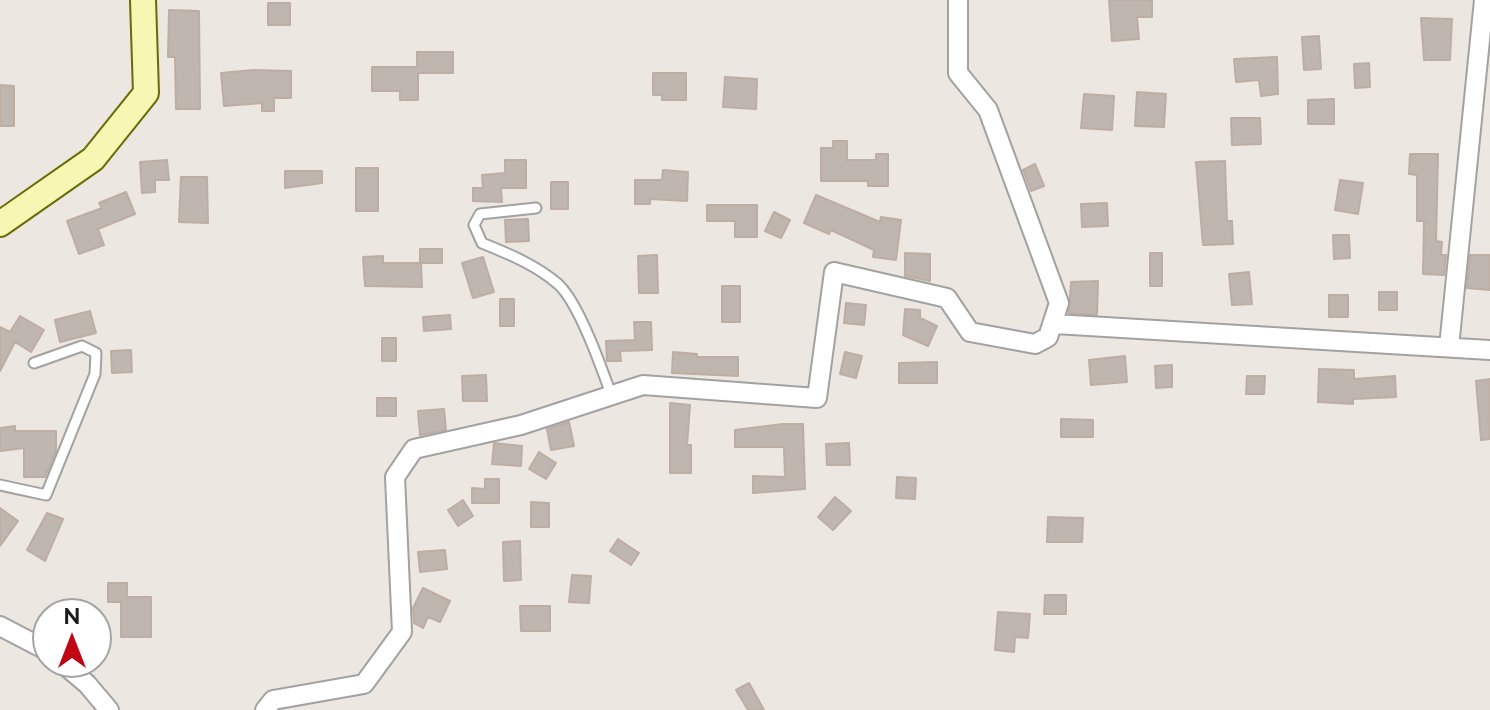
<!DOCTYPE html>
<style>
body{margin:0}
#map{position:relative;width:1490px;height:710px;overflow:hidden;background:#ece7e0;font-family:Raleway,sans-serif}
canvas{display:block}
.north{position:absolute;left:32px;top:598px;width:80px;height:80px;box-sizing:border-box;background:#fff;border:2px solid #a4a4a4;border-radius:50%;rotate:0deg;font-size:22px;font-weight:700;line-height:32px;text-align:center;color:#1b1b1b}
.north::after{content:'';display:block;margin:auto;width:28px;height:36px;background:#c00513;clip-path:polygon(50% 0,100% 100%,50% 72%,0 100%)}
</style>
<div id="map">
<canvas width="1490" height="710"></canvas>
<div class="north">N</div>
</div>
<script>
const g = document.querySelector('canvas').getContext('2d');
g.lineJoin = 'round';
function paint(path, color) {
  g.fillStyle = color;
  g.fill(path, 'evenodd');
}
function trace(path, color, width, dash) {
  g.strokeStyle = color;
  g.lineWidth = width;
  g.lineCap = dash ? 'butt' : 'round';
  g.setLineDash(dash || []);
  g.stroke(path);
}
const building = new Path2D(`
 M 1109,0 L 1152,0 L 1152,17 L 1137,17 L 1139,39 L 1112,41 Z
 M 268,3 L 290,3 L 290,25 L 268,25 Z
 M 169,10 L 199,11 L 200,109 L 176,109 L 175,57 L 168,57 Z
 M 1421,18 L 1452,19 L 1450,60 L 1424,60 Z
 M 1319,36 L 1321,69 L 1304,70 L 1302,37 Z
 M 417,52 L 453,52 L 453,73 L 418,73 L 418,100 L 400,100 L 400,91 L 372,91 L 372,67 L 417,67 Z
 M 1277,57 L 1278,94 L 1261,96 L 1259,80 L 1236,82 L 1234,59 Z
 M 1369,63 L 1370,87 L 1355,88 L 1354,64 Z
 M 253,70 L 291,71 L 291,98 L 274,98 L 274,111 L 262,111 L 262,103 L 224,106 L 221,73 Z
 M 653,73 L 686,73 L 686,100 L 662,100 L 662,95 L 653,95 Z
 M 725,77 L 757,79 L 756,109 L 723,107 Z
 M 0,85 L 14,86 L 14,126 L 0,126 Z
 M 1137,92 L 1166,94 L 1164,127 L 1135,126 Z
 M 1084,94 L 1114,96 L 1112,130 L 1081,128 Z
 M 1334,99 L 1334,124 L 1308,124 L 1308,100 Z
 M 1231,118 L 1260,118 L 1261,144 L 1232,145 Z
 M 833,141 L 847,141 L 847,160 L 876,160 L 876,154 L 888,154 L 888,186 L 868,186 L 868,181 L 821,181 L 821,148 L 833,148 Z
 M 1410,154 L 1438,154 L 1436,241 L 1442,242 L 1441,255 L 1446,255 L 1444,275 L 1423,274 L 1424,221 L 1417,221 L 1417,175 L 1409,174 Z
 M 167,160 L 169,180 L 155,180 L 155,192 L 142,193 L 140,162 Z
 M 505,160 L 526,160 L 526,188 L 501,188 L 502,202 L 473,201 L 473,188 L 483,188 L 482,175 L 505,173 Z
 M 1225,161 L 1227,221 L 1232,221 L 1233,244 L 1203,245 L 1196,162 Z
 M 1035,164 L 1044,186 L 1031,191 L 1023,170 Z
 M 356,168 L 378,168 L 378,211 L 356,211 Z
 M 663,170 L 688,172 L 687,201 L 650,199 L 650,204 L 635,204 L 635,180 L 662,180 Z
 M 285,171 L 322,171 L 322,183 L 285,188 Z
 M 181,177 L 207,177 L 208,223 L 179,222 Z
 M 1340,180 L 1363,183 L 1358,214 L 1335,210 Z
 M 551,182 L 568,182 L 568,209 L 551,209 Z
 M 126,192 L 135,214 L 98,229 L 104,245 L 79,254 L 67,221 L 102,208 L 99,203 Z
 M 816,195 L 880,222 L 881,217 L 901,220 L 896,260 L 873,257 L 874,250 L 831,230 L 829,234 L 804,223 Z
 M 1107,203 L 1108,226 L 1082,227 L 1081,204 Z
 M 707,205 L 757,205 L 757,237 L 735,237 L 735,221 L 707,221 Z
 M 774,212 L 790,220 L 781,238 L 765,231 Z
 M 528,219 L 529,241 L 506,242 L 505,220 Z
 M 1333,235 L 1349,235 L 1350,258 L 1334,259 Z
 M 420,249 L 442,249 L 442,263 L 421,263 L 422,287 L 365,286 L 363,257 L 383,256 L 383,263 L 420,263 Z
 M 905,253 L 930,254 L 930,281 L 905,276 Z
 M 1150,253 L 1162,253 L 1162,286 L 1150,286 Z
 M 657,255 L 658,293 L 639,293 L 638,256 Z
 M 1470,255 L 1490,255 L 1490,290 L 1467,288 Z
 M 483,257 L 494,292 L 473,298 L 462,263 Z
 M 1249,272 L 1252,304 L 1232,305 L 1229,274 Z
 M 1098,281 L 1097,315 L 1069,313 L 1071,282 Z
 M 722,286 L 740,286 L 740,322 L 722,322 Z
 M 1379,292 L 1397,292 L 1397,310 L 1379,310 Z
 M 1329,295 L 1348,295 L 1348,317 L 1329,317 Z
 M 500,299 L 514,299 L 514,326 L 500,326 Z
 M 846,303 L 866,305 L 864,325 L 844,323 Z
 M 905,309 L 920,310 L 920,318 L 937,326 L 928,346 L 903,335 Z
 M 90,311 L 96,333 L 60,342 L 55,320 Z
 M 450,315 L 451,329 L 424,331 L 423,317 Z
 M 20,316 L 44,330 L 31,352 L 15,342 L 0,371 L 0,327 L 10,332 Z
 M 634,322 L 651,322 L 652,350 L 620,351 L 621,361 L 607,361 L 606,341 L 635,340 Z
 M 382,338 L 396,338 L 396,361 L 382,361 Z
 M 131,350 L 132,372 L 112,373 L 111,351 Z
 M 673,352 L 697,354 L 697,357 L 738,357 L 738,376 L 672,373 Z
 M 845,352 L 862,356 L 856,378 L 840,374 Z
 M 1125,356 L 1127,382 L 1091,385 L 1089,360 Z
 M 937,362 L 937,383 L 899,383 L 899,363 Z
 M 1172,365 L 1172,387 L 1156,388 L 1155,366 Z
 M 1319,369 L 1354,370 L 1354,379 L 1395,376 L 1396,397 L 1353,399 L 1353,404 L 1318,402 Z
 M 486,375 L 487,401 L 463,401 L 462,376 Z
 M 1247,376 L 1265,376 L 1264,394 L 1246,394 Z
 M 1490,379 L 1490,439 L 1481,440 L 1476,381 Z
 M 377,398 L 396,398 L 396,416 L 377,416 Z
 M 670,403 L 690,405 L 687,445 L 691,445 L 691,473 L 670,473 Z
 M 444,409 L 446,430 L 420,435 L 418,411 Z
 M 1061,419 L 1093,420 L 1093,437 L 1061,437 Z
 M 569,422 L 574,446 L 551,450 L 547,429 Z
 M 783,424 L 803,424 L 805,489 L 753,493 L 753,476 L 785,477 L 784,447 L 735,447 L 735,430 Z
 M 15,426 L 15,431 L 56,431 L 56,451 L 45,477 L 24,477 L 24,448 L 0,451 L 0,428 Z
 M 494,443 L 522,446 L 521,466 L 492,464 Z
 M 849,443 L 850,465 L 827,465 L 826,444 Z
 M 539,452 L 556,463 L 546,479 L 529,469 Z
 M 897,477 L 916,478 L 915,499 L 896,498 Z
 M 485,479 L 499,479 L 499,503 L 472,503 L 472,488 L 485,489 Z
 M 835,497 L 851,511 L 833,530 L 818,517 Z
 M 463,500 L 473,516 L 458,526 L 448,510 Z
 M 531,502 L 549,503 L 549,527 L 531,527 Z
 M 0,508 L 18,521 L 0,546 Z
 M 47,513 L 63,519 L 45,561 L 27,550 Z
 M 1048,517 L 1083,518 L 1082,542 L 1047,542 Z
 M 618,539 L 639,553 L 631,565 L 610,551 Z
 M 520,541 L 521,580 L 504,581 L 503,542 Z
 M 445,550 L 447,569 L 420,572 L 418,552 Z
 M 572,575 L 591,576 L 589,603 L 569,602 Z
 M 108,583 L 127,583 L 127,597 L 151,597 L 151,637 L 121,637 L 121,602 L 108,602 Z
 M 423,588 L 450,601 L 440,622 L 428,617 L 423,628 L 414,623 L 413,608 Z
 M 1045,595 L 1066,595 L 1066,614 L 1044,614 Z
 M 520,606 L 550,606 L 550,631 L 521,631 Z
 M 998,612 L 1030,614 L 1028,638 L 1015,637 L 1014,652 L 995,650 Z
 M 749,683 L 764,710 L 748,710 L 736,690 Z`);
paint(building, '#c0b6b0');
trace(building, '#bdada3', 2);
const service = new Path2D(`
 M 536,208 L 480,214 L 474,225 L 482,243 C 509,254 536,265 558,284 C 579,303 602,369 612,397
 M 0,485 L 46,495 L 95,374 L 96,353 L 82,346 L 34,363`);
const minor = new Path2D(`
 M 1055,324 L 1490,350
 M 1449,347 L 1484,0
 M 0,626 L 48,651
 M 61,662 L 87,684 L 109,710
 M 265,710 L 273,700 L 364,684 L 402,632 L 395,477 L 414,449 L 521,425 L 643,385 L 817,398 L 834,272 L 947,298 L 970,332 L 1035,344 L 1048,337 L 1059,303 L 988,110 L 958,73 L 958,0`);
const secondary = new Path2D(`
 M 0,224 L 93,159 L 146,93 L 143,0`);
trace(service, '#a2a2a2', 13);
trace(minor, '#a2a2a2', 22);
trace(secondary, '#686c07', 28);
trace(service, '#fff', 9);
trace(minor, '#fff', 18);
trace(secondary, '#f7f6b3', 24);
</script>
